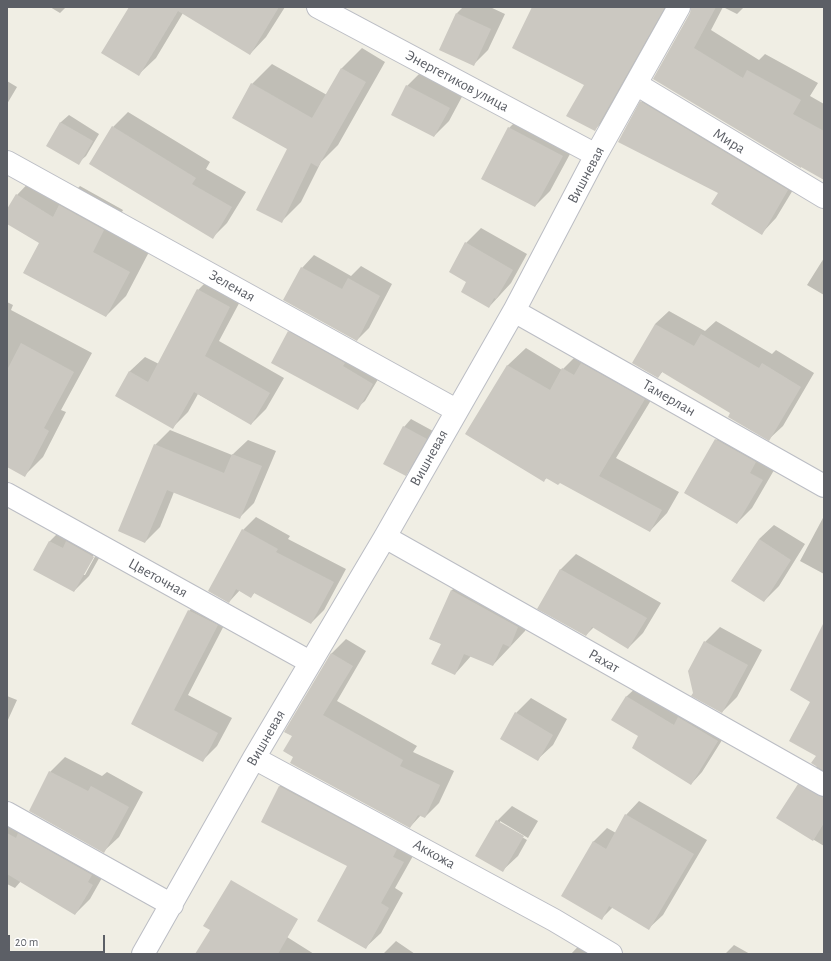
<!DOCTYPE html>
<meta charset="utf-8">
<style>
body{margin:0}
#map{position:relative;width:831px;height:961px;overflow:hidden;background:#f0eee4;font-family:"Alegreya Sans",sans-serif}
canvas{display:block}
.frame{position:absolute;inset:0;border:8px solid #5c5f66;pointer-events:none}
.scale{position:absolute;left:8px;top:935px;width:97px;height:18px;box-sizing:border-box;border:2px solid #5c5f66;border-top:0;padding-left:5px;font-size:12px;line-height:14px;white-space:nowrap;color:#5c5f66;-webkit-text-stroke:3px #fff;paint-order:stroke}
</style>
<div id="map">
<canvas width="831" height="961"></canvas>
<div class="frame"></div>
<div class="scale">20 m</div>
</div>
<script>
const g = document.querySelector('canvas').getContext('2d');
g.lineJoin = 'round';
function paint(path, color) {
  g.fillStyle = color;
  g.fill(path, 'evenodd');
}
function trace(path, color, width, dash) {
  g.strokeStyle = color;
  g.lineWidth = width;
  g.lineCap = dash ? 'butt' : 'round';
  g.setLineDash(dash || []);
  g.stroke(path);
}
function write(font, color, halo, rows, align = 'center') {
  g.font = font + ' "Alegreya Sans",sans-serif';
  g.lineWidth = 4;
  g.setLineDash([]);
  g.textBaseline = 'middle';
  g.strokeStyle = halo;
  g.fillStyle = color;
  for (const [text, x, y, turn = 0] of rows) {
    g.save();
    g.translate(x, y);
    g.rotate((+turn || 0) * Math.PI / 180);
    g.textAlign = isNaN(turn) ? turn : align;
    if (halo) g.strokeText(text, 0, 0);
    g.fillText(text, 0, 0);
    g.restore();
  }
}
paint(new Path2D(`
 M 50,7 L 66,7 L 60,13 Z
 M 130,7 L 285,7 L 266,37 L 250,54 L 183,13 L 156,58 L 139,74 Z
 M 463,7 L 490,7 L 505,14 L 488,50 L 473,65 L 457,13 Z
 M 534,7 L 671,7 L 613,112 L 595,129 L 585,84 Z
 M 692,7 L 723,7 L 711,30 L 759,60 L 765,54 L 818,83 L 810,96 L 824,104 L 824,171 L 654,79 L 691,13 Z
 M 723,7 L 744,7 L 737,14 Z
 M 362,48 L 385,62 L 338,145 L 321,162 L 301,202 L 281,222 L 288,148 L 252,84 L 272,64 L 327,95 L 342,68 Z
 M 422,71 L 464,93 L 449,121 L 434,136 L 392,114 L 407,86 Z
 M 7,81 L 17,87 L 7,104 Z
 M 656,87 L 802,175 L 776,218 L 762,233 L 719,193 L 641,102 Z
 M 128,112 L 210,162 L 206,169 L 246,192 L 227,223 L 212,238 L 113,127 Z
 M 524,113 L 577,141 L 550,191 L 535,206 L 509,128 Z
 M 69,115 L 99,134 L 86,156 L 78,163 L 48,145 L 61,122 Z
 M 36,175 L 71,195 L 80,186 L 123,210 L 112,232 L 149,252 L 126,296 L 106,316 L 40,243 L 7,223 L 7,210 L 17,195 Z
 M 481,228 L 527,254 L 511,283 L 489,307 L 467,281 L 466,243 Z
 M 314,255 L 351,276 L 361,266 L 392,284 L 369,328 L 357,340 L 302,268 Z
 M 824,258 L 824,295 L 807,285 Z
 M 213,275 L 245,292 L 219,341 L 284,378 L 266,409 L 251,424 L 198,394 L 188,412 L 173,427 L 117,396 L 130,371 L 145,357 L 159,364 L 198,290 Z
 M 7,302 L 13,305 L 11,310 L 92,353 L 61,410 L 66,412 L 43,457 L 25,475 L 7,466 Z
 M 669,311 L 705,331 L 716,321 L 772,354 L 776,350 L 814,373 L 783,426 L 769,439 L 732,413 L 663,371 L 658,377 L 655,324 Z
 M 296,325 L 380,376 L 365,401 L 357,408 L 289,332 Z
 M 600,346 L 662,382 L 616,458 L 679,492 L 667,513 L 650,531 L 560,482 L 547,478 L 544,480 L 467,434 L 508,365 L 526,348 L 562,370 L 580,352 L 589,357 Z
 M 411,419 L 433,431 L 413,467 L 405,475 L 404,427 Z
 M 731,425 L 777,465 L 752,508 L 737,523 L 685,492 L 716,440 Z
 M 170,430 L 232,455 L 248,440 L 276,451 L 254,503 L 239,518 L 174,492 L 160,527 L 145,542 L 155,445 Z
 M 824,516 L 824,574 L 800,561 Z
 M 256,517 L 290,536 L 288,539 L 346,569 L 324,610 L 311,623 L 255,592 L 251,597 L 240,590 L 229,602 L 243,530 Z
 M 774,525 L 805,544 L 779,586 L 764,601 L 759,539 Z
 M 65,526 L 108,542 L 89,576 L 74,591 L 35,570 L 50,541 ZM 95,552 L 97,553 L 85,575 L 83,575 Z
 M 576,554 L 661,603 L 643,633 L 628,648 L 594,627 L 586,635 L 539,608 L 561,569 Z
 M 467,576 L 532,612 L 525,631 L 493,665 L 471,656 L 455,674 L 442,644 L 430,639 L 452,590 Z
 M 204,596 L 232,610 L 188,695 L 232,718 L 217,746 L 203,760 L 132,724 L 189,611 Z
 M 824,624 L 824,846 L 778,818 L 798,785 L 817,766 L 813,703 Z
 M 720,627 L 762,650 L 737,697 L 722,712 L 694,694 L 689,671 L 705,642 Z
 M 346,639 L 366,651 L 337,701 L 417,746 L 413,752 L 454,771 L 439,803 L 425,817 L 421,815 L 410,827 L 295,757 L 293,736 L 285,732 L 332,653 Z
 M 639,685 L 729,729 L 702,772 L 691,784 L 640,736 L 613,720 L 627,696 Z
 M 7,696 L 17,700 L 7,722 Z
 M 531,698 L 567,719 L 553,745 L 538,759 L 516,713 Z
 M 65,757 L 102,776 L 107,772 L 143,792 L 119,837 L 104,851 L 50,772 Z
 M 295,772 L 418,847 L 395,888 L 403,893 L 381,933 L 366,947 L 349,865 L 262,821 L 280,786 Z
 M 639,801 L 707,840 L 663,915 L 649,928 L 613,907 L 602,918 L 593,842 L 607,828 L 616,833 L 626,815 Z
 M 512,806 L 538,821 L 528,838 L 500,821 L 500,824 L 527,840 L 518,856 L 503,870 L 497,821 Z
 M 7,810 L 107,869 L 90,899 L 75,914 L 21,881 L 15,888 L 7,884 Z
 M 233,903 L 314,954 L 197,954 Z
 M 588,936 L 620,954 L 571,954 Z
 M 396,941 L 415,954 L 383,954 Z
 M 734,945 L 750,954 L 725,954 Z`), '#0003');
paint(new Path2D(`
 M 129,7 L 279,7 L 250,55 L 178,11 L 139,76 L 101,53 Z
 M 532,7 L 665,7 L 595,131 L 566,116 L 584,85 L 512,48 Z
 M 691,7 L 716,7 L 694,48 L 743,78 L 747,70 L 801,100 L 793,114 L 824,131 L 824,180 L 801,167 L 801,168 L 653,79 L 690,13 Z
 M 456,13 L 491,29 L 474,66 L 439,50 Z
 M 341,68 L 366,82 L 318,167 L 311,163 L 282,223 L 256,210 L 287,149 L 232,118 L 251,83 L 312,118 Z
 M 406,85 L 450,108 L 434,137 L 391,115 Z
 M 640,101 L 788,190 L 762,235 L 711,204 L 718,193 L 618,142 Z
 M 60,122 L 93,141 L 79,165 L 46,146 Z
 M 112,126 L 196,178 L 192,184 L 232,207 L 213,239 L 89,164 Z
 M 508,127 L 563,156 L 535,207 L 481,179 Z
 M 16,194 L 53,217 L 59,205 L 104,230 L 93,252 L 130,272 L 106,317 L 23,273 L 39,243 L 7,224 L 7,209 Z
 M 465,242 L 513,270 L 496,299 L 494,298 L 489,308 L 461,292 L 466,282 L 449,272 Z
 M 301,267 L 342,289 L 348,278 L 380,296 L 357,341 L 283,300 Z
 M 197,289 L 230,307 L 205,356 L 270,393 L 251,425 L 194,392 L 173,429 L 115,396 L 129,371 L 148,382 Z
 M 655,324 L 694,346 L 701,334 L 759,368 L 762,363 L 801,387 L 769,441 L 728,417 L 730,413 L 662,372 L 658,378 L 632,363 Z
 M 288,331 L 345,363 L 343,366 L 373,384 L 358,410 L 271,363 Z
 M 21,343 L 74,372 L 44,428 L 49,431 L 25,477 L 7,467 L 7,370 Z
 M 581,363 L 645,399 L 599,476 L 662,510 L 650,532 L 560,483 L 558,485 L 546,478 L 544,482 L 465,434 L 507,365 L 550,390 L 562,368 L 574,375 Z
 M 403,426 L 427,439 L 406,476 L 383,464 Z
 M 715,439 L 756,462 L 750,473 L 763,480 L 737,524 L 684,493 Z
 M 154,444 L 224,473 L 232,454 L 262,466 L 240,519 L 167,490 L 145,543 L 118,531 Z
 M 242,529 L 278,549 L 276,552 L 334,582 L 311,624 L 254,593 L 251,598 L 236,589 L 229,603 L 208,591 Z
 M 759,539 L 791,560 L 764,602 L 731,581 Z
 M 49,541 L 63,548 L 66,541 L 94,557 L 74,592 L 33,570 Z
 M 560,569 L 647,618 L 628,649 L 592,627 L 586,636 L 537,609 Z
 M 451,590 L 518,627 L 510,647 L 503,644 L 493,666 L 464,654 L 455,675 L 431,664 L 441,644 L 429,639 Z
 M 188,610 L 218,625 L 174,710 L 218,733 L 203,762 L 131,724 Z
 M 824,622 L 824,771 L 811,763 L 816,756 L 789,741 L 810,702 L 790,690 Z
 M 704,641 L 748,665 L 722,713 L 691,696 L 693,693 L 688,671 Z
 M 331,653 L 353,666 L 323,715 L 403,760 L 400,766 L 440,785 L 425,818 L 418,815 L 410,828 L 290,763 L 293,757 L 283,751 L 292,736 L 284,732 Z
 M 626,696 L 674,725 L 678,717 L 718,741 L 691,785 L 632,748 L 638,736 L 611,720 Z
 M 515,712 L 553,735 L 538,761 L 500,739 Z
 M 49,771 L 88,791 L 91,786 L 129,807 L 104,853 L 29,811 Z
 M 798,784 L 824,797 L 824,823 L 813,841 L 776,818 Z
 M 279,786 L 397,849 L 393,857 L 404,862 L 381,903 L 389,908 L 366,949 L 317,921 L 347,866 L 261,822 Z
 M 625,814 L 694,854 L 649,930 L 609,906 L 602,920 L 561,896 L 593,841 L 606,849 Z
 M 496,820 L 524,836 L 503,872 L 475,856 Z
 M 7,833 L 16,838 L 18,833 L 92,875 L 88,882 L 93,885 L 75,915 L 7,874 Z
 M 231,880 L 298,919 L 278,954 L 195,954 L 210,930 L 203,926 Z`), '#cbc8c1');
const minor = new Path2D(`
 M 318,7 L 596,155
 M 636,84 L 824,197
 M 7,162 L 456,410
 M 514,311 L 824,486
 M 7,494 L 310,662
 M 385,537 L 824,785
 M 254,758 L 554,920 L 611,954
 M 7,813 L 172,905
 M 143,954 L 254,758 L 385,537 L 514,311 L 596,155 L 679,7`);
trace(minor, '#bbbdc4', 24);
trace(minor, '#fff', 22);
write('15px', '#5c5f66', '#fff', [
 ["Энергетиков улица",457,81,28],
 ["Мира",729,141,32],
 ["Вишневая",586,175,-62],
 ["Зеленая",232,286,29],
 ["Тамерлан",669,398,30],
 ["Вишневая",429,458,-61],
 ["Цветочная",158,578,29],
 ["Рахат",604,661,30],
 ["Вишневая",266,738,-60],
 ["Аккожа",434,854,29]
]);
</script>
